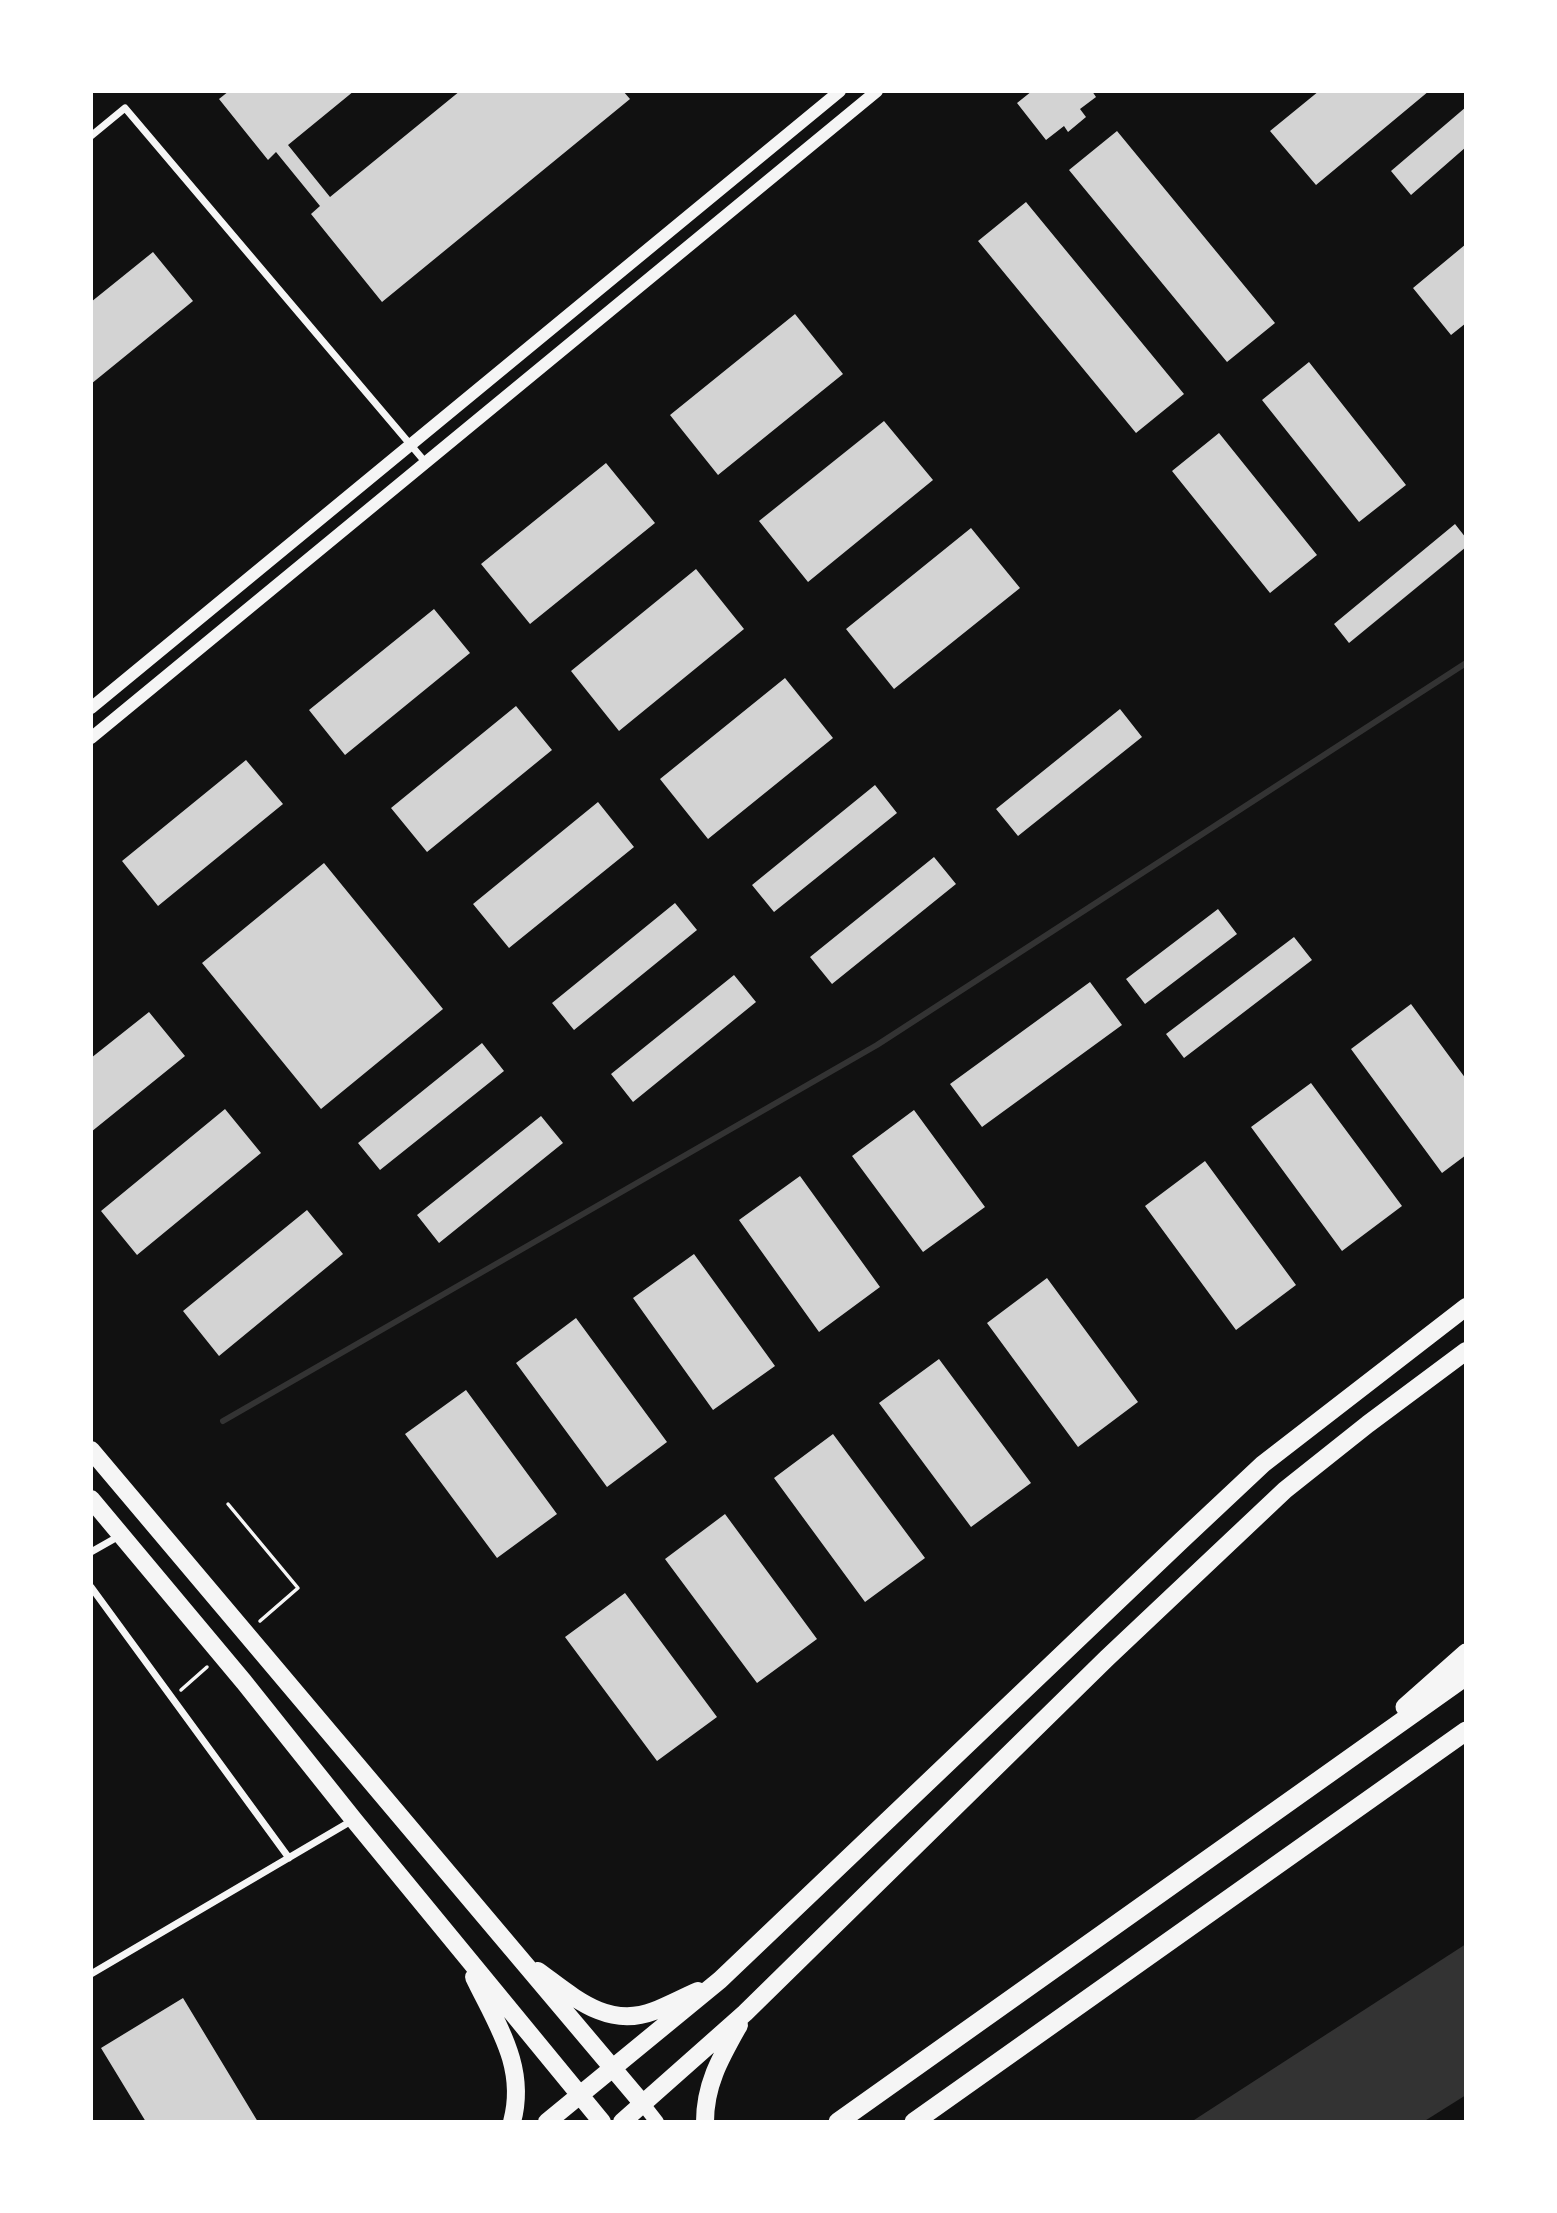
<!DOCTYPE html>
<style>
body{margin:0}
#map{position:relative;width:1557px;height:2213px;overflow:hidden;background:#111;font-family:"Open Sans",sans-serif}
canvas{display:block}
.frame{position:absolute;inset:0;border:93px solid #fff;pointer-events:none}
</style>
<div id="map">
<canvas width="1557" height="2213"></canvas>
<div class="frame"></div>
</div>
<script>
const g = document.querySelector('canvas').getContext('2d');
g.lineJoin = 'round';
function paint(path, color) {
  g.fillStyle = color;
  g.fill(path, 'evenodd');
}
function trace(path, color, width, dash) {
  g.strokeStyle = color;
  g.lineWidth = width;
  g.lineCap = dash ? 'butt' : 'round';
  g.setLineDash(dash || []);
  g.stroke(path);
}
paint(new Path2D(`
 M 1466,1944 L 1466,2095 L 1423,2122 L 1191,2122 Z`), '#333');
trace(new Path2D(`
 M 223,1421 L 877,1045 L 1466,663`), '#333', 6);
paint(new Path2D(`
 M 229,91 L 354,91 L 288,145 L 330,197 L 460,91 L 623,91 L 630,99 L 382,302 L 311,214 L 320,206 L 276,152 L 268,160 L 219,99 Z
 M 1032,91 L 1092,91 L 1096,97 L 1080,109 L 1086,117 L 1068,132 L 1064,126 L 1046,140 L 1017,103 Z
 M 1319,91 L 1429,91 L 1316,185 L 1270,131 Z
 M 1466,107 L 1466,147 L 1411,195 L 1391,171 Z
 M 1117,131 L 1275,323 L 1227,362 L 1069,170 Z
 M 1026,202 L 1184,394 L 1136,433 L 978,241 Z
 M 1466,244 L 1466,323 L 1451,335 L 1413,288 Z
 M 153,252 L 193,301 L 91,384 L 91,302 Z
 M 795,314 L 843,374 L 718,475 L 670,415 Z
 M 1309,362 L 1406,485 L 1359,522 L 1262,400 Z
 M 884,421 L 933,480 L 808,582 L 759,521 Z
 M 1219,433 L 1317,555 L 1270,593 L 1172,471 Z
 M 606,463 L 655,523 L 530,624 L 481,564 Z
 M 1455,524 L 1466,538 L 1466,547 L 1349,643 L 1334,624 Z
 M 971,528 L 1020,588 L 894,689 L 846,629 Z
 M 696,569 L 744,629 L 619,731 L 571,671 Z
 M 434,609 L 470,653 L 345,755 L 309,710 Z
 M 785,678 L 833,738 L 708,839 L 660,779 Z
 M 516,706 L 552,750 L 427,852 L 391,808 Z
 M 1120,709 L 1142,737 L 1018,836 L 996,809 Z
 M 246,760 L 283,804 L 158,906 L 122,861 Z
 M 875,785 L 897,813 L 774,912 L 752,885 Z
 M 598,802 L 634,847 L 509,948 L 473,904 Z
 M 934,857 L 956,884 L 832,984 L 810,957 Z
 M 324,863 L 443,1009 L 321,1109 L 202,963 Z
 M 675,903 L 697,930 L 574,1030 L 552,1003 Z
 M 1218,909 L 1237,934 L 1145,1004 L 1126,979 Z
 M 1294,937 L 1312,960 L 1184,1058 L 1166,1034 Z
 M 734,975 L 756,1002 L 633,1102 L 611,1074 Z
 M 1090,982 L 1122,1025 L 982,1127 L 950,1084 Z
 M 1411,1004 L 1466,1079 L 1466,1155 L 1442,1173 L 1351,1049 Z
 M 149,1012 L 185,1056 L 91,1132 L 91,1058 Z
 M 482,1043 L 504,1071 L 380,1170 L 358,1143 Z
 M 1311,1083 L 1402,1206 L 1342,1251 L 1251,1127 Z
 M 225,1109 L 261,1153 L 137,1255 L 101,1211 Z
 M 914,1110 L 985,1207 L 923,1252 L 852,1156 Z
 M 541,1116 L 563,1143 L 439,1243 L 417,1215 Z
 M 1205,1161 L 1296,1285 L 1236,1330 L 1145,1206 Z
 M 800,1176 L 880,1287 L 819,1332 L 739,1220 Z
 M 307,1210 L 343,1254 L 219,1356 L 183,1311 Z
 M 694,1254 L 775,1366 L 713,1410 L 633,1298 Z
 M 1047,1278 L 1138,1402 L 1078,1447 L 987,1323 Z
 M 576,1318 L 667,1442 L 607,1487 L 516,1363 Z
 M 939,1359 L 1031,1483 L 971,1527 L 879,1403 Z
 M 466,1390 L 557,1514 L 497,1558 L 405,1434 Z
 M 833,1434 L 925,1558 L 865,1602 L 774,1478 Z
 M 725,1514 L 817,1639 L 757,1683 L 665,1559 Z
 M 625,1593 L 717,1717 L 657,1761 L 565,1637 Z
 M 183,1998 L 258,2122 L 146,2122 L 101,2048 Z`), '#d3d3d3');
trace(new Path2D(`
 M 228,1504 L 298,1588 L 260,1621
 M 181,1690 L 207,1667`), '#f5f5f5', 3.5);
trace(new Path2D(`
 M 91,136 L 125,108 L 426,463
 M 91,1552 L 121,1535
 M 91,1587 L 289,1858
 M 91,1974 L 353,1820`), '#f5f5f5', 7);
trace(new Path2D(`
 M 91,708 C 342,503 589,296 840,91
 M 91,738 L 877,91`), '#f5f5f5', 12);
trace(new Path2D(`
 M 643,2104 L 657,2122`), '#f5f5f5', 14);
trace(new Path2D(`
 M 91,1450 L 643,2104
 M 91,1499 L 244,1682 L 354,1820 L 602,2122
 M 538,1971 C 574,1997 607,2029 654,2011 C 669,2005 684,1997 698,1991
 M 474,1977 C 497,2025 527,2067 512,2122
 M 547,2122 L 720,1980 L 1182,1540 L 1263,1464 L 1466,1307
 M 622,2122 L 745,2013 L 1107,1658 L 1285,1490 L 1368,1424 L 1466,1351
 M 705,2122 C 705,2084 721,2057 739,2025`), '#f5f5f5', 18);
trace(new Path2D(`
 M 1405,1707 L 1466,1653
 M 838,2122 L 1466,1676
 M 914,2122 L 1466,1731`), '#f5f5f5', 19);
</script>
